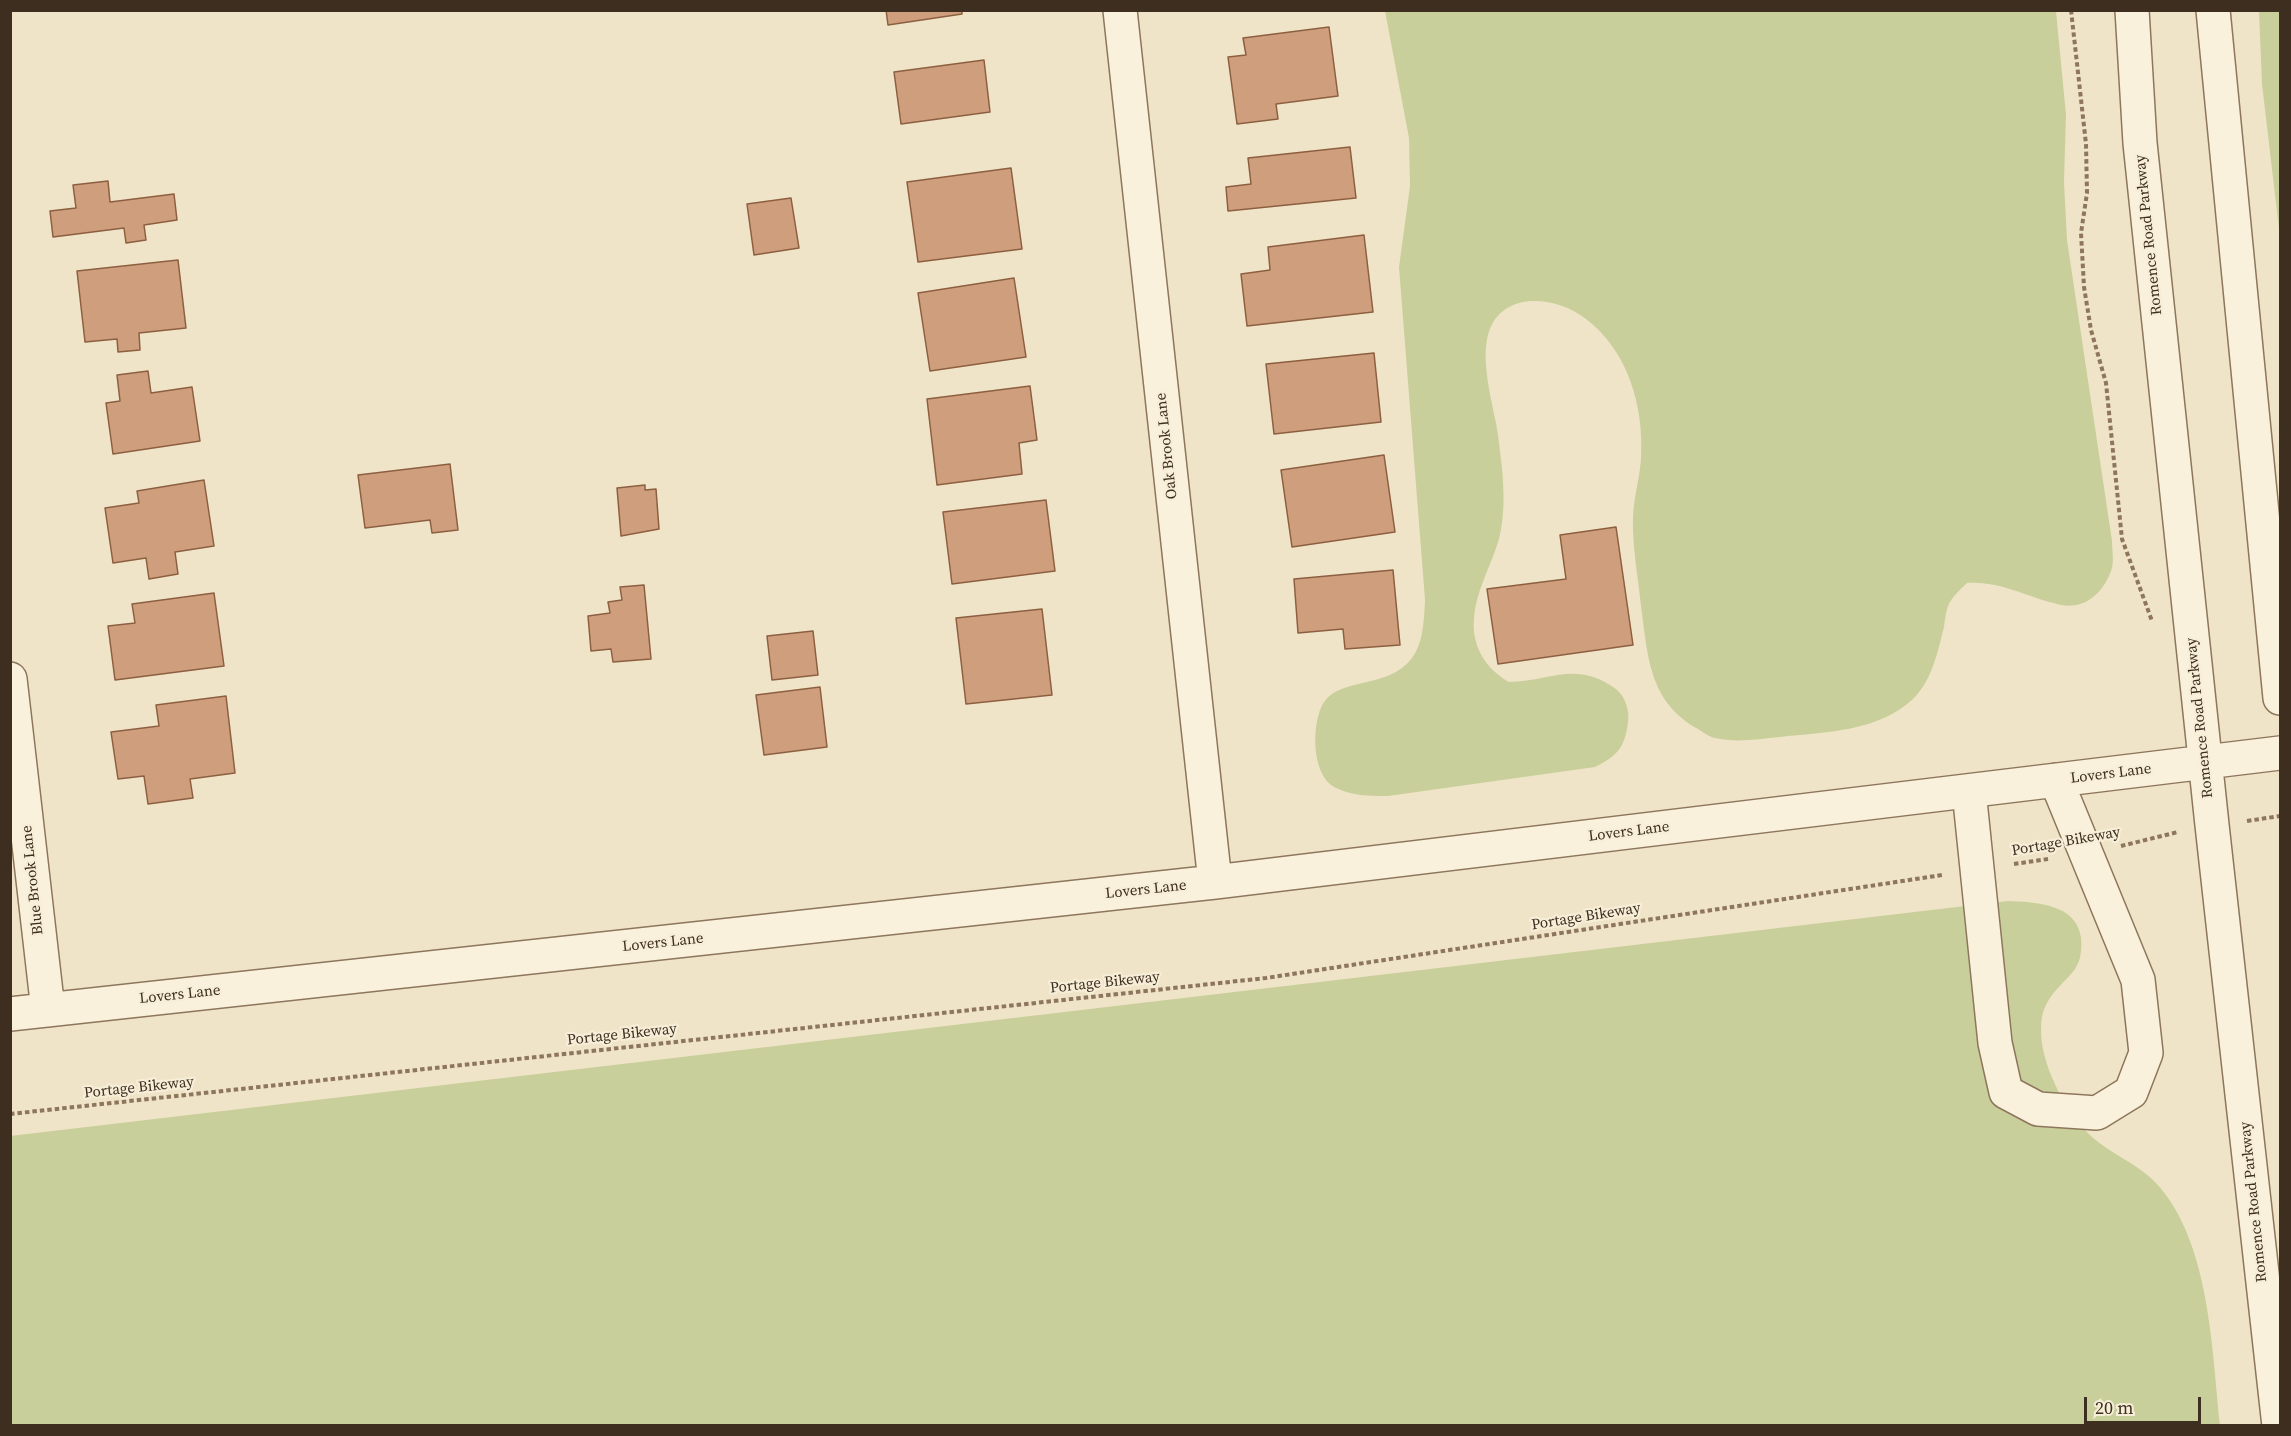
<!DOCTYPE html>
<style>
body{margin:0}
#map{position:relative;width:2291px;height:1436px;overflow:hidden;background:#f0e4c8;font-family:"Source Serif 4",serif}
canvas{display:block}
.frame{position:absolute;inset:0;border:12px solid #3d2e20;pointer-events:none}
.scale{position:absolute;left:2084px;top:1397px;width:117px;height:27px;box-sizing:border-box;border:3px solid #3d2e20;border-top:0;padding-left:8px;font-size:18px;line-height:21px;white-space:nowrap;color:#3d2e20;-webkit-text-stroke:4px #f7eed8;paint-order:stroke}
</style>
<div id="map">
<canvas width="2291" height="1436"></canvas>
<div class="frame"></div>
<div class="scale">20 m</div>
</div>
<script>
const g = document.querySelector('canvas').getContext('2d');
g.lineJoin = 'round';
function paint(path, color) {
  g.fillStyle = color;
  g.fill(path, 'evenodd');
}
function trace(path, color, width, dash) {
  g.strokeStyle = color;
  g.lineWidth = width;
  g.lineCap = dash ? 'butt' : 'round';
  g.setLineDash(dash || []);
  g.stroke(path);
}
function write(font, color, halo, rows, align = 'center') {
  g.font = font + ' "Source Serif 4",serif';
  g.lineWidth = 4.5;
  g.setLineDash([]);
  g.textBaseline = 'middle';
  g.strokeStyle = halo;
  g.fillStyle = color;
  for (const [text, x, y, turn = 0] of rows) {
    g.save();
    g.translate(x, y);
    g.rotate((+turn || 0) * Math.PI / 180);
    g.textAlign = isNaN(turn) ? turn : align;
    if (halo) g.strokeText(text, 0, 0);
    g.fillText(text, 0, 0);
    g.restore();
  }
}
paint(new Path2D(`
 M 1385,11 L 2056,11 L 2066,115 L 2064,182 L 2067,240 L 2112,541 C 2112,549 2114,560 2112,568 C 2105,591 2086,610 2061,605 C 2028,598 2002,581 1967,583 C 1962,588 1954,595 1950,602 C 1946,609 1945,619 1944,627 C 1938,651 1932,680 1914,698 C 1879,732 1825,732 1780,737 C 1759,739 1736,743 1715,738 C 1709,737 1703,732 1698,729 C 1649,702 1648,657 1641,606 C 1638,576 1632,546 1633,516 C 1634,496 1640,477 1641,458 C 1644,406 1628,351 1586,319 C 1569,305 1540,297 1519,303 C 1468,318 1489,385 1496,423 C 1499,438 1500,453 1502,468 C 1504,491 1505,515 1499,539 C 1490,570 1471,598 1474,632 C 1477,655 1490,671 1509,682 C 1551,681 1576,660 1616,689 C 1625,696 1630,711 1628,722 C 1625,748 1617,756 1595,767 L 1388,796 C 1368,796 1352,796 1334,787 C 1311,774 1311,722 1324,702 C 1341,677 1389,689 1412,658 C 1424,642 1424,618 1425,600 L 1399,267 L 1410,186 L 1409,138 Z
 M 2259,11 L 2280,11 L 2280,237 L 2262,84 Z
 M 2008,901 C 2036,902 2077,904 2081,938 C 2082,949 2081,960 2075,969 C 2063,985 2047,994 2042,1017 C 2039,1035 2043,1053 2049,1070 C 2058,1093 2071,1118 2090,1135 C 2110,1154 2137,1163 2156,1183 C 2210,1241 2212,1350 2220,1425 L 11,1425 L 10,1136 Z`), '#c9cf9b');
const building = new Path2D(`
 M 886,10 L 962,10 L 962,14 L 888,25 Z
 M 1329,27 L 1338,96 L 1276,104 L 1278,119 L 1237,124 L 1228,57 L 1246,55 L 1243,38 Z
 M 984,60 L 990,112 L 901,124 L 894,72 Z
 M 1350,147 L 1356,198 L 1228,211 L 1226,187 L 1251,184 L 1248,158 Z
 M 1011,168 L 1022,249 L 918,262 L 907,182 Z
 M 108,181 L 110,202 L 174,194 L 177,220 L 144,225 L 146,240 L 126,243 L 124,228 L 53,237 L 50,211 L 76,208 L 73,185 Z
 M 791,198 L 799,248 L 754,255 L 747,204 Z
 M 1364,235 L 1373,312 L 1247,326 L 1241,274 L 1270,270 L 1268,247 Z
 M 178,260 L 186,328 L 139,333 L 140,350 L 118,352 L 117,339 L 85,342 L 77,271 Z
 M 1014,278 L 1026,357 L 930,371 L 918,293 Z
 M 1374,353 L 1381,422 L 1274,434 L 1266,364 Z
 M 148,371 L 151,393 L 192,387 L 200,441 L 113,454 L 106,403 L 120,401 L 117,375 Z
 M 1030,386 L 1037,440 L 1019,443 L 1022,474 L 937,485 L 927,399 Z
 M 1384,455 L 1395,532 L 1292,547 L 1281,470 Z
 M 450,464 L 458,530 L 432,533 L 430,520 L 365,528 L 358,475 Z
 M 204,480 L 214,546 L 175,552 L 178,574 L 149,579 L 146,558 L 113,563 L 105,508 L 139,503 L 137,491 Z
 M 645,485 L 645,490 L 656,489 L 659,529 L 621,536 L 617,488 Z
 M 1046,500 L 1055,571 L 952,584 L 943,512 Z
 M 1616,527 L 1633,645 L 1498,664 L 1487,589 L 1566,579 L 1560,535 Z
 M 1393,570 L 1400,645 L 1345,649 L 1343,629 L 1298,633 L 1294,579 Z
 M 644,585 L 651,659 L 613,662 L 611,649 L 591,651 L 588,616 L 610,613 L 608,602 L 622,600 L 620,587 Z
 M 214,593 L 224,666 L 115,680 L 108,626 L 135,623 L 132,604 Z
 M 1042,609 L 1052,695 L 966,704 L 956,618 Z
 M 813,631 L 818,675 L 772,680 L 767,636 Z
 M 820,687 L 827,747 L 764,755 L 756,695 Z
 M 226,696 L 235,773 L 190,779 L 193,798 L 148,804 L 144,776 L 118,779 L 111,732 L 159,726 L 156,705 Z`);
paint(building, '#cf9f7d');
trace(building, '#8d5f41', 1.5);
const minor = new Path2D(`
 M 1120,10 L 1215,882
 M 2132,10 L 2140,143 L 2212,825 L 2279,1426
 M 2213,10 L 2280,698
 M 10,679 L 48,1010
 M 1969,791 L 1995,1043 L 2006,1092 L 2038,1109 L 2097,1113 L 2131,1092 L 2146,1053 L 2138,980 L 2056,780
 M 10,1014 L 1215,882 L 2280,753`);
trace(minor, '#8d765c', 36);
trace(new Path2D(`
 M 2071,10 L 2086,144 L 2087,193 L 2081,233 L 2084,287 L 2091,330 L 2106,383 L 2122,539 L 2152,621
 M 2247,821 L 2280,816
 M 2121,846 L 2178,832
 M 2014,864 L 2048,859
 M 10,1114 L 1266,978 L 1942,875`), '#8d765c', 4, [4.5, 3]);
trace(minor, '#faf1dc', 33);
write('15px', '#3d2e20', '#f7eed8', [
 ["Romence Road Parkway",2149,235,-96],
 ["Oak Brook Lane",1167,446,-96],
 ["Romence Road Parkway",2200,718,-96],
 ["Lovers Lane",2111,774,-7],
 ["Lovers Lane",1629,832,-7],
 ["Portage Bikeway",2066,842,-10],
 ["Blue Brook Lane",33,880,-96],
 ["Lovers Lane",1146,890,-6],
 ["Portage Bikeway",1586,917,-9],
 ["Lovers Lane",663,943,-6],
 ["Portage Bikeway",1105,983,-6],
 ["Lovers Lane",180,995,-6],
 ["Portage Bikeway",622,1035,-6],
 ["Portage Bikeway",139,1088,-6],
 ["Romence Road Parkway",2254,1202,-96]
]);
</script>
